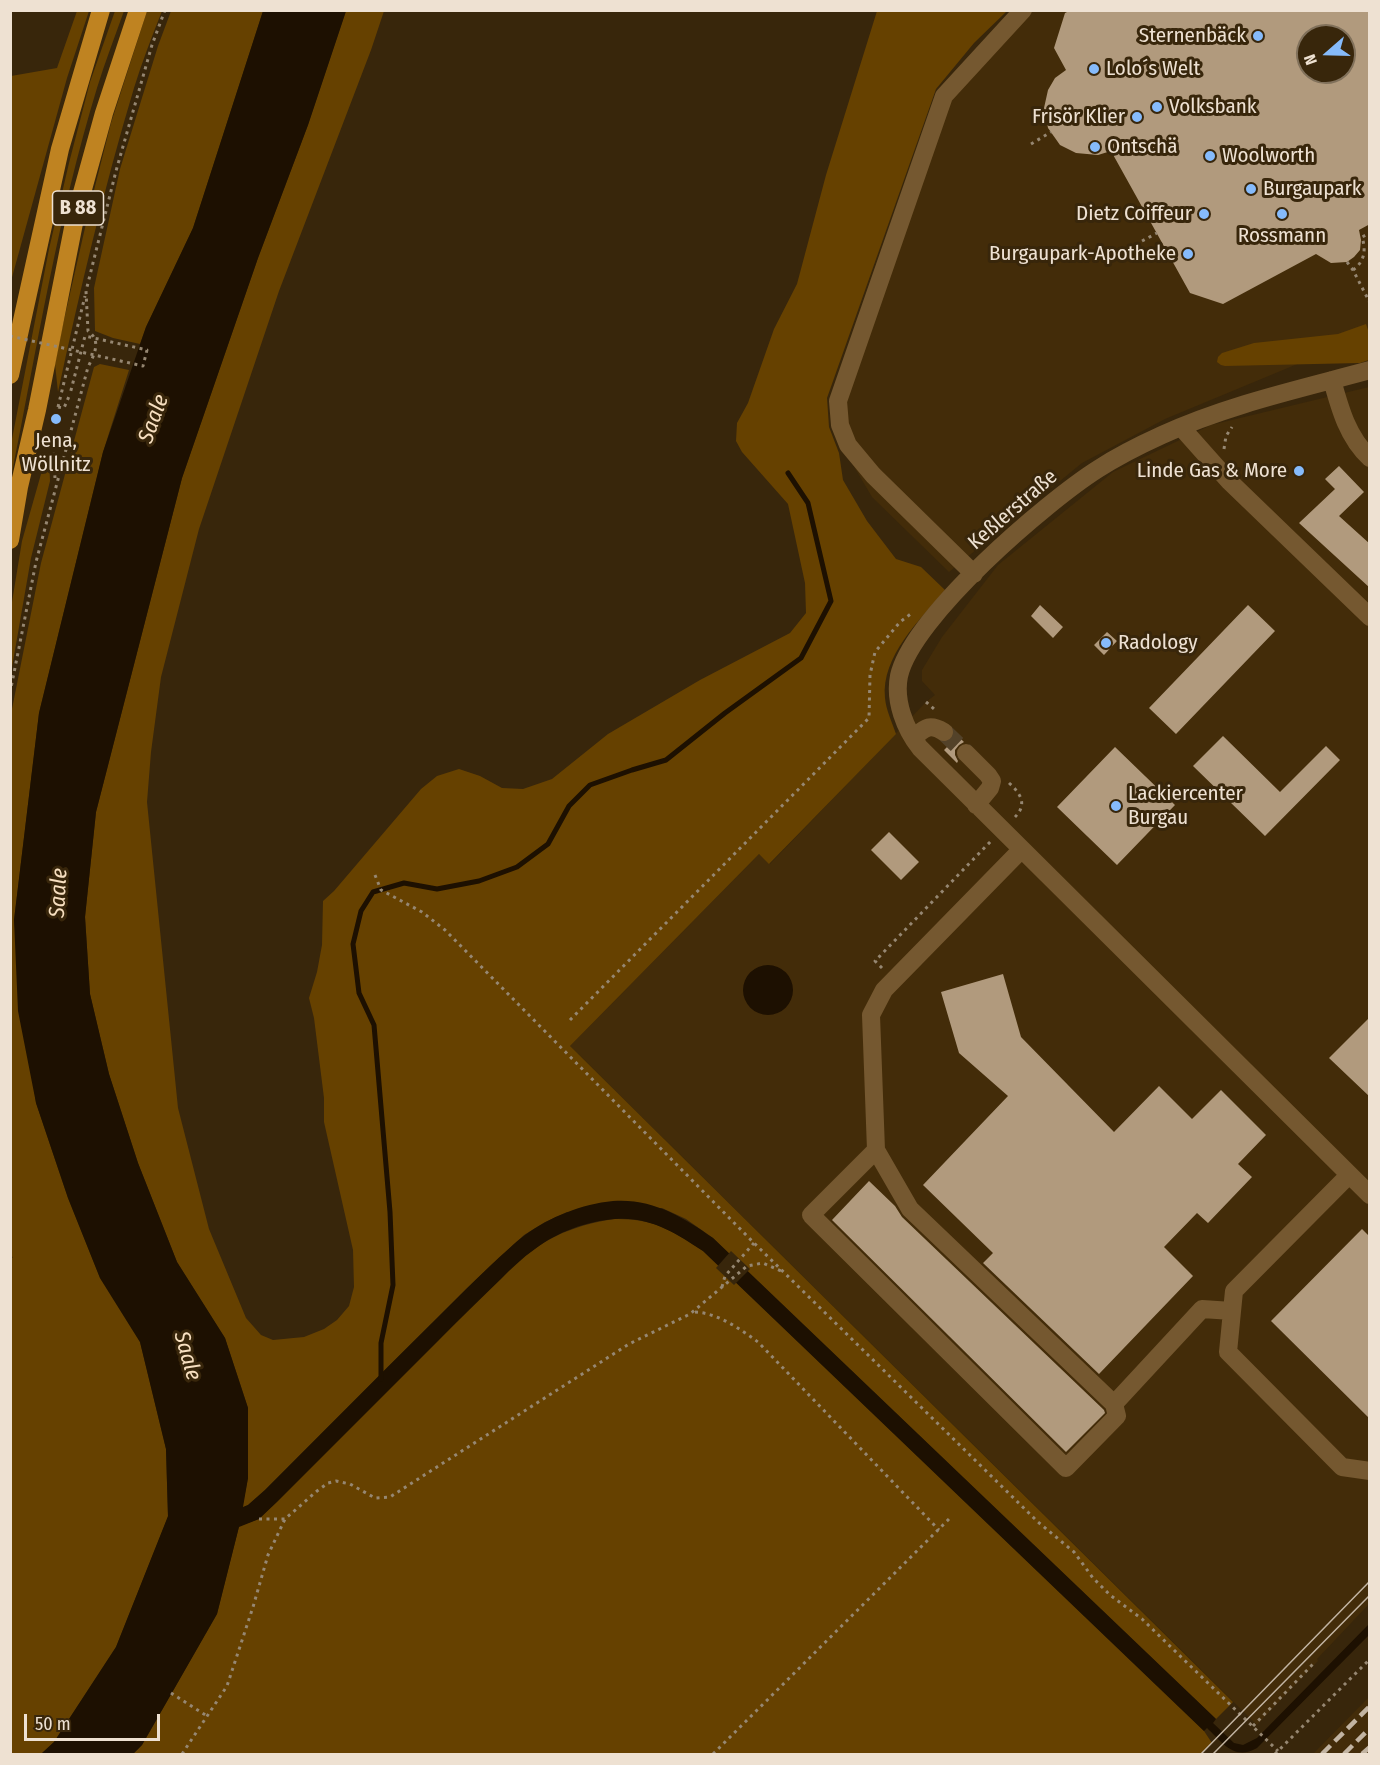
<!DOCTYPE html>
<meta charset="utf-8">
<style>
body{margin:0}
#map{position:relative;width:1380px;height:1765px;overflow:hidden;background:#38260b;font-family:"Fira Sans Condensed",sans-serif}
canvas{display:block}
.frame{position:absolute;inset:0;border:12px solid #eee1d2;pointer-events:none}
.north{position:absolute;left:1296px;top:24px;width:60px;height:60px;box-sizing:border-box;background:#38260b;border:2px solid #81715b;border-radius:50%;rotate:250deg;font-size:16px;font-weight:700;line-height:24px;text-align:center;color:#eee1d2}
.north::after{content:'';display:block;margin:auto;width:21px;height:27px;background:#86bbfb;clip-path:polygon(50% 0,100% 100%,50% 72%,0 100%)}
.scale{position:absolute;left:24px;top:1714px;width:136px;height:27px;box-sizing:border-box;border:3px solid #eee1d2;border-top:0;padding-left:8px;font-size:18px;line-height:21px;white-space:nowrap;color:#eee1d2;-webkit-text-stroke:4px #38260b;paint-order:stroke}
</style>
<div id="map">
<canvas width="1380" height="1765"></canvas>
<div class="frame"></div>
<div class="north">N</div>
<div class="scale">50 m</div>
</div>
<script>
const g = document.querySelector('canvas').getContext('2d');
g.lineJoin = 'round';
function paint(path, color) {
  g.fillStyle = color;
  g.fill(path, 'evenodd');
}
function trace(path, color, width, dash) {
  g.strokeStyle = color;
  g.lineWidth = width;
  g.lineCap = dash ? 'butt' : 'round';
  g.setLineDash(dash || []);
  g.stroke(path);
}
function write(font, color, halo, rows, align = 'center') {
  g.font = font + ' "Fira Sans Condensed",sans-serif';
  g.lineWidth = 6;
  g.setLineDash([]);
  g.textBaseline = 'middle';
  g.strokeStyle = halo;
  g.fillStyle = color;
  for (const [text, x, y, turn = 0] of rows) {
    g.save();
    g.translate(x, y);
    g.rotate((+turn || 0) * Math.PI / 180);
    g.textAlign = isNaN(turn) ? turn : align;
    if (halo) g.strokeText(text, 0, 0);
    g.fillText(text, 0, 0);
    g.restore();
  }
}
paint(new Path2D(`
 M 1019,11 L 1369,11 L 1369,339 L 1307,360 L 1165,419 L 1082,463 L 949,572 L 872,497 L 849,458 L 833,393 L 935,103 ZM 1308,36 L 1344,36 L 1344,72 L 1308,72 Z
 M 1369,387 L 1369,1604 L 1317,1659 L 1318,1661 L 1257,1725 L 570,1046 L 759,854 L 770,864 L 926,702 L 935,695 L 922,681 L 922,670 L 942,637 L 998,565 L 1113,472 L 1211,425 Z
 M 1369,1697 L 1369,1754 L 1313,1754 Z`), '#432c09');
paint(new Path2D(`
 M 77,11 L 89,11 L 67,78 L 11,281 L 11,76 L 57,68 Z
 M 115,11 L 124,11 C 115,36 105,62 97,88 C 58,215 37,348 11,478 L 11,444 L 49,249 L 69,163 L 90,82 Z
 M 147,11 L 162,11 C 152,36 142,62 134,88 C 104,188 80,290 58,392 L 55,364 L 61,333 L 90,206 L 111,123 Z
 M 171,11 L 263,11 L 193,228 L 146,327 L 140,344 L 113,338 L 95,331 L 94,288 L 120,169 L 158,46 Z
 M 346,11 L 384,11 L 371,50 L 279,291 L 199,529 L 161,677 L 151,752 L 147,802 L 178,1108 L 209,1229 L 246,1318 L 261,1335 L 273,1340 L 304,1337 L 324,1329 L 337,1320 L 349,1306 L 354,1287 L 353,1250 L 324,1122 L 324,1098 L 314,1018 L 309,998 L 317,972 L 322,945 L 323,901 L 334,891 L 421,789 L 437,776 L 459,769 L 480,776 L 502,788 L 523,789 L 552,779 L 608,734 L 700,680 L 790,633 L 806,613 L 805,583 L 788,504 L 742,452 L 736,441 L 737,423 L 748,403 L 774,329 L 797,284 L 826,175 L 877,11 L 1007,11 L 974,43 L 936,89 L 827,398 L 829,427 L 839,453 L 843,480 L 867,521 L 896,559 L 921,567 L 945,590 C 920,620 881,656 885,698 C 886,710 892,722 896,734 L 769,864 L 759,854 L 570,1046 L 1233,1702 L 1216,1719 L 713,1238 L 686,1219 L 662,1208 L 567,1212 L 545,1222 L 524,1235 L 467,1288 L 265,1490 L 248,1505 L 242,1508 L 248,1478 L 248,1408 L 225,1338 L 177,1262 L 138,1163 L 109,1074 L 90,994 L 85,917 L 96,812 L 182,478 L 258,258 L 308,125 Z
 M 1366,324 L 1369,333 L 1369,360 L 1360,363 L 1225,366 L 1221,365 L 1217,362 L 1218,357 L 1222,353 L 1254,343 L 1338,334 Z
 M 100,364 L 129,370 L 103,452 L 39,713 L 14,920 L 36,1103 L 68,1198 L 100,1278 L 140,1342 L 166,1449 L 168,1517 L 116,1647 L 54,1742 L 41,1754 L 11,1754 L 10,1260 L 13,1257 L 10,1256 L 11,714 L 41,563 L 94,367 Z
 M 49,456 L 50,481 L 31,558 L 11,673 L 11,608 L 22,541 L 45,460 Z
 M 614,1219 C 653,1218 672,1230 703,1251 L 1204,1731 L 1212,1743 L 1201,1754 L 133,1754 L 142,1745 L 217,1614 L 239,1526 L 259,1519 C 317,1460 376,1402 434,1344 C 465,1314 499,1275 534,1249 C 558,1232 586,1223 614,1219 Z`), '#664100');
paint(new Path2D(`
 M 263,11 L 346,11 L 308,125 L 258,258 L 182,478 L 96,812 L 85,917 L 90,994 L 109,1074 L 138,1163 L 177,1262 L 225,1338 L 248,1408 L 248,1478 L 243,1507 L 248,1505 L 265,1490 C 320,1435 374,1380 429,1326 C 450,1305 470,1285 491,1265 C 502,1255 513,1244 525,1235 C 550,1217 582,1204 613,1201 C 652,1198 683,1217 713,1238 L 1216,1719 L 1213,1723 L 1234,1743 L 1243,1745 L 1257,1738 L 1369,1624 L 1369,1635 L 1257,1748 C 1234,1761 1223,1743 1207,1728 L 1204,1731 L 703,1251 C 676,1233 649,1216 615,1219 C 587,1221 557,1232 535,1249 C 522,1258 511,1269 501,1279 C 480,1299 459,1320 439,1340 C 385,1394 331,1448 277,1502 L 259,1519 L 239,1527 L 217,1614 L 142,1745 L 133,1754 L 41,1754 L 54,1742 L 116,1647 L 168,1516 L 166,1449 L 140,1342 L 100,1278 L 68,1198 L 36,1103 L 18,1011 L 14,920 L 39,713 L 103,452 L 146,327 L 193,228 Z
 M743 990a25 25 0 1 1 50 0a25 25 0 1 1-50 0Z`), '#1d1001');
paint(new Path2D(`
 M 731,1251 L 750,1269 L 734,1285 L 716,1268 Z`), '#38260b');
trace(new Path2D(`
 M 381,1379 L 381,1343 L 393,1285 L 390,1212 L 374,1025 L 359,993 L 353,944 L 361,911 L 373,892 L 404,883 L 437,889 L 479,881 L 517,867 L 548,844 L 569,806 L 590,785 L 632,770 L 666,760 L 725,713 L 801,658 L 831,601 L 808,503 L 788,473`), '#1d1001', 5);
paint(new Path2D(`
 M 1071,10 L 1370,10 L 1370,224 L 1359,230 L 1361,240 L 1360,250 L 1354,257 L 1347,262 L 1331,263 L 1316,254 L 1223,304 L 1190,293 L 1111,151 L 1098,155 L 1076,153 L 1060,145 L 1048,128 L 1044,108 L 1048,90 L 1055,78 L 1066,70 L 1054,48 L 1065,13 ZM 1308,36 L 1344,36 L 1344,72 L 1308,72 Z
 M 1339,466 L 1364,492 L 1339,516 L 1370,544 L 1370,588 L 1299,523 L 1335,489 L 1325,479 Z
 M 1040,605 L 1063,627 L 1053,638 L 1031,616 Z
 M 1248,605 L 1275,631 L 1176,734 L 1149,708 Z
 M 1107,632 L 1117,641 L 1104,655 L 1094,645 Z
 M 958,736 L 964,742 L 959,745 L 955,750 L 955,755 L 958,761 L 957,763 L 944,750 Z
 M 1223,736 L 1280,792 L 1326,746 L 1340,760 L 1265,836 L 1193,766 Z
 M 1115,747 L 1175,805 L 1117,865 L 1057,807 Z
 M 889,832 L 919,862 L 901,880 L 871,850 Z
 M 1003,974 L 1021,1037 L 1114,1132 L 1159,1086 L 1192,1119 L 1221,1090 L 1266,1135 L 1238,1164 L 1252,1177 L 1208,1223 L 1197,1213 L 1164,1247 L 1193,1276 L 1099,1374 L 983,1263 L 993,1253 L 923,1185 L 1008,1096 L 959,1053 L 941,992 Z
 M 1370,1017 L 1370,1097 L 1329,1058 Z
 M 869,1181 L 895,1206 L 902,1217 L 1104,1410 L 1105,1413 L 1066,1452 L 832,1220 Z
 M 1362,1229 L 1370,1237 L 1370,1419 L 1271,1321 Z`), '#b19a7d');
trace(new Path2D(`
 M 944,732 L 966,753`), '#534229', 18, [18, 9]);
trace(new Path2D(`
 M 1031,144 L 1051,132
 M 1142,241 L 1157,233
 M 1347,262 L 1353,270 L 1370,303
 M 1353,270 C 1365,261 1366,250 1362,237 L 1370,233
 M 58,407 L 85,296
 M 58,407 L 64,408 L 70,394
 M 52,438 L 55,478
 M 1224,449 L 1226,436 L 1232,427
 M 10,693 L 36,562 L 88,367 C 94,355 102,341 88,331 L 86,291 L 116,171 L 152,45 L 165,10
 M 926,702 L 934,709
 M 1009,783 C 1020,793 1028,804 1015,817
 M 375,875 L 381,890 L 422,912 L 445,930 L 754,1243 L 1038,1522 L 1074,1552 L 1093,1578 L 1110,1595 L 1142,1619 L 1278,1751
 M 882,968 L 875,961 L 991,841
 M 570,1020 L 869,718 L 870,675 L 875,652 L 900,622 L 912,613
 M 722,1287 L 725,1276 L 754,1243
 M 695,1312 C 718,1313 740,1329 758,1342 L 939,1530
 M 259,1519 L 285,1519
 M 171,1693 L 207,1716
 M 1253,1726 L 1314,1663
 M 182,1754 L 227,1686 L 253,1607 L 268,1555 L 285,1519 L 317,1491 L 328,1483 L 336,1481 L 350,1484 L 375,1498 L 390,1497 L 629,1344 L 690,1314 L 747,1266 L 763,1263 L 781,1271
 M 713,1754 L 951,1517
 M 1275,1754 L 1370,1659`), '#968772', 3, [3, 4.5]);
trace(new Path2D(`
 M 1370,370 C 1300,389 1227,405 1162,435 C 1140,445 1118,456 1098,469 C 1046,502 912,617 899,676 C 894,701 905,729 920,748 L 1370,1195
 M 1332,380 C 1340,409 1348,438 1370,458
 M 1181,427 L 1229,481 L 1370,617
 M 974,574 L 873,475 L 848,445 L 840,425 L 838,401 L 944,96 L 1023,10
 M 913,738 C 925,728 929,723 944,732
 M 966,753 L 988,775 L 992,781 L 990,788 L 976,805
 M 1021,850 L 884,990 L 871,1015 L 876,1150 L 910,1209 L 1114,1404 L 1202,1309 L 1232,1311
 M 876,1150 L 811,1215 L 1066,1468 L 1117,1416 L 1114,1404
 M 1349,1175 L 1234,1291 L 1228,1352 L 1342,1467 L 1370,1471`), '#755830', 18);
trace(new Path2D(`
 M 10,375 L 60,149 L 101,10
 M 10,540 L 19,487 L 37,410 L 75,218 L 104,113 L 138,10`), '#bf8321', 18);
trace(new Path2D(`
 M 1201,1754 L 1370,1581
 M 1213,1754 L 1370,1595`), '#c2b4a2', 1.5);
trace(new Path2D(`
 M 1322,1754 L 1370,1706
 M 1344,1754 L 1370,1728
 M 1362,1754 L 1370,1747`), '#c2b4a2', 4.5, [12, 6]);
trace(new Path2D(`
 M 10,336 L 143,366 L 147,350 L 85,336 L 70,394`), '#968772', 3, [3, 4.5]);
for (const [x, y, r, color] of [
 [1258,36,6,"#86bbfb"],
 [1094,69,6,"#86bbfb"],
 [1157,107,6,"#86bbfb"],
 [1137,117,6,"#86bbfb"],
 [1095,147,6,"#86bbfb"],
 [1210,156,6,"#86bbfb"],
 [1251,189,6,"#86bbfb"],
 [1204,214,6,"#86bbfb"],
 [1282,214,6,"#86bbfb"],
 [1188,254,6,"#86bbfb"],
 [56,419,6,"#86bbfb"],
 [1299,471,6,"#86bbfb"],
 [1106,643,6,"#86bbfb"],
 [1116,806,6,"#86bbfb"]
]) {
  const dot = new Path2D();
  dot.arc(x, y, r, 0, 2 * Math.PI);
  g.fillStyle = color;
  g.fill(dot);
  trace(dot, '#38260b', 2);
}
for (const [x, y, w] of [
 [78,208,51]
]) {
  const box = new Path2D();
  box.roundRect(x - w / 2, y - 17, w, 34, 4.5);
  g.fillStyle = '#38260b';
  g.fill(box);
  trace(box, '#eee1d2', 1.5);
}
write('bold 20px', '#eee1d2', null, [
 ["B 88",78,208]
]);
write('21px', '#eee1d2', '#38260b', [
 ["Sternenbäck",1246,36,"right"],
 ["Lolo´s Welt",1106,69],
 ["Volksbank",1169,107],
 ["Frisör Klier",1125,117,"right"],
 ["Ontschä",1107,147],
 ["Woolworth",1222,156],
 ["Burgaupark",1263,189],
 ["Dietz Coiffeur",1192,214,"right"],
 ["Rossmann",1282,236,"center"],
 ["Burgaupark-Apotheke",1176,254,"right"],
 ["Jena,",56,441,"center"],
 ["Wöllnitz",56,465,"center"],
 ["Linde Gas & More",1287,471,"right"],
 ["Radology",1118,643],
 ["Lackiercenter",1128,794],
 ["Burgau",1128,818]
], 'left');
write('21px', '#eee1d2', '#38260b', [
 ["Keßlerstraße",1013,510,-41]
]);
write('italic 22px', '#f8e0c1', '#38260b', [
 ["Saale",154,419,-70],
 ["Saale",59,893,-87],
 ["Saale",187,1356,74]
]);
</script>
